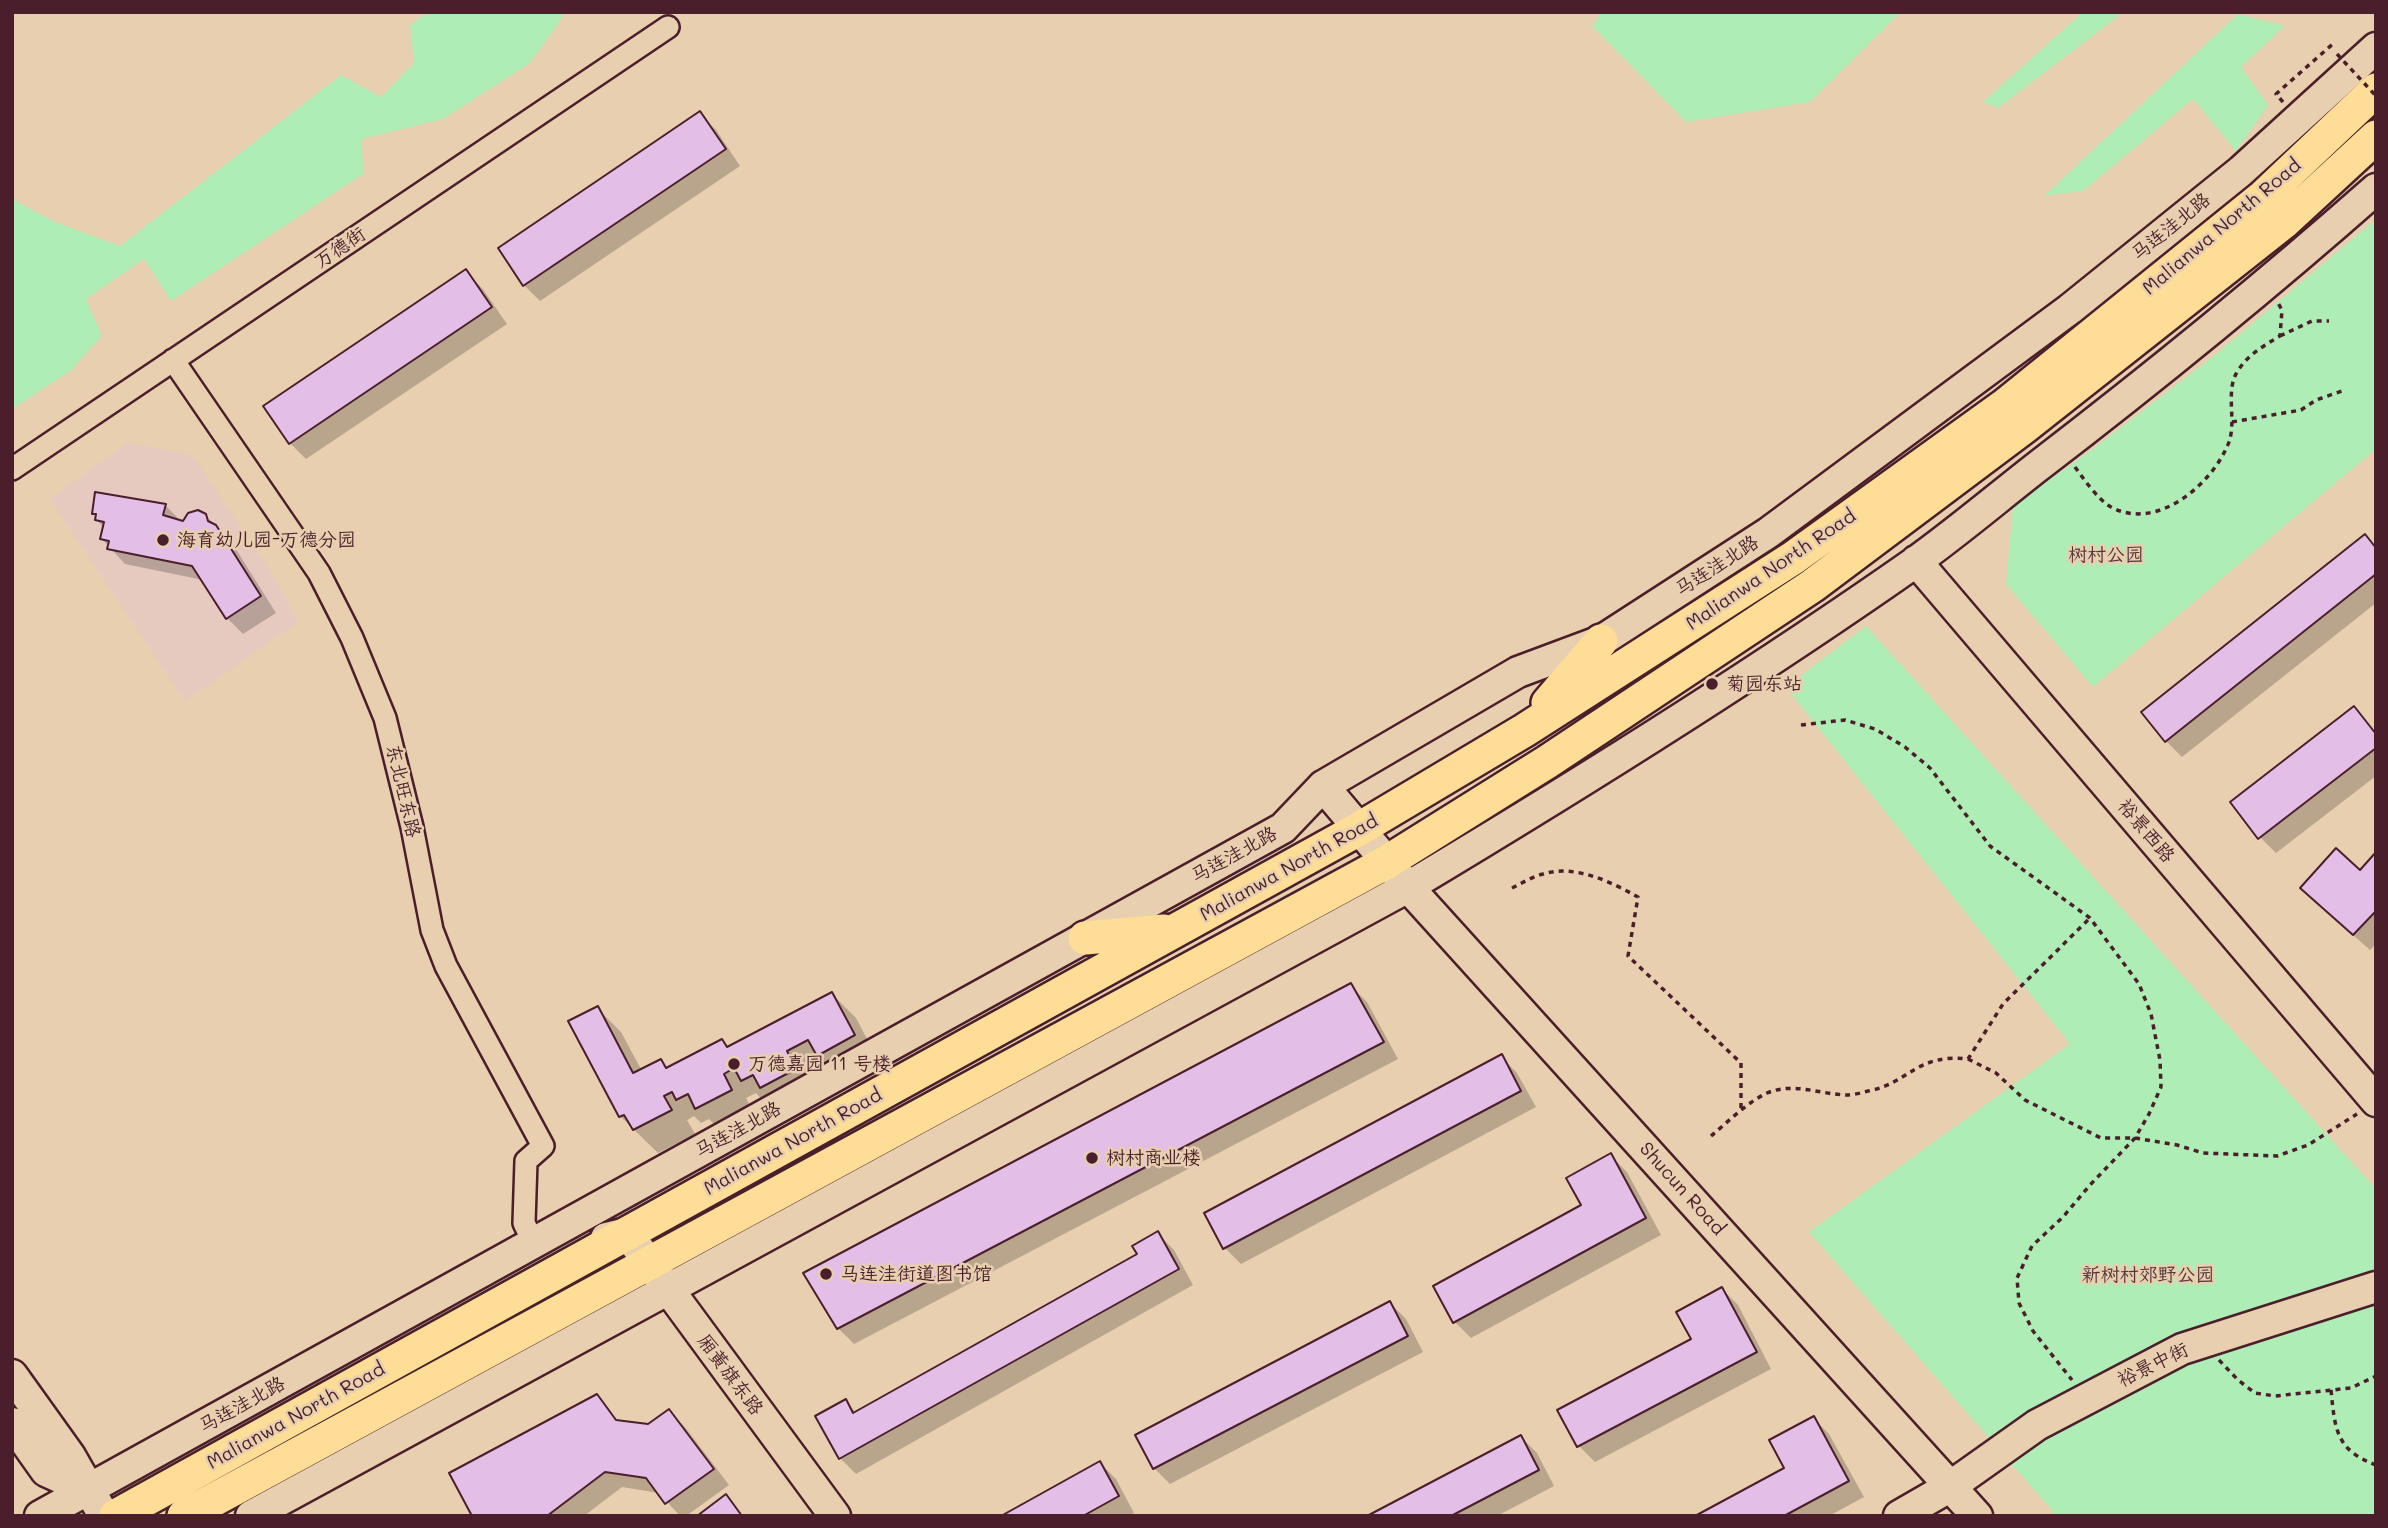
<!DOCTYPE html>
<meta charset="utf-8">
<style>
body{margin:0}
#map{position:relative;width:2388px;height:1528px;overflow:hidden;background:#e7cfb0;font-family:Mali,sans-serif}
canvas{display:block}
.frame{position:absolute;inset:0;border:14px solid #4a1f2b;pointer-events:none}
</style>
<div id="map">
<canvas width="2388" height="1528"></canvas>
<div class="frame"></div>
</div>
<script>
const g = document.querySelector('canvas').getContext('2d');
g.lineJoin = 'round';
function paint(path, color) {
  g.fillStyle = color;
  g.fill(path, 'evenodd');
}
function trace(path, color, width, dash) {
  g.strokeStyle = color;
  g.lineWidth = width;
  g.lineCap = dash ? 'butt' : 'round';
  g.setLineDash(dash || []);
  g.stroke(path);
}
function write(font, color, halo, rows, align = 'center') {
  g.font = font + ' Mali,"LXGW WenKai TC",sans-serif';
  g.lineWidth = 5;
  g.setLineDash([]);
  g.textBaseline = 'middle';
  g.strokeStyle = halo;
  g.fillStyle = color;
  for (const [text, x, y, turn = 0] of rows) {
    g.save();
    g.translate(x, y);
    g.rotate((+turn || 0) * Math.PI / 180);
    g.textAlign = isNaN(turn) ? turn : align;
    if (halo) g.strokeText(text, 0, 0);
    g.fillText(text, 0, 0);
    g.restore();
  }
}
paint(new Path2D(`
 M 128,443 L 192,455 L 277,582 L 298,622 L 185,701 L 50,499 Z`), '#e6cac0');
paint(new Path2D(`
 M 428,12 L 566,12 L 530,63 L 443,119 L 362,139 L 363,174 L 171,301 L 144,259 L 86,299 L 102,336 L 70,371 L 12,409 L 12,199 L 55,222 L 120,246 L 341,75 L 381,97 L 414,63 L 410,25 Z
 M 1602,12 L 1901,12 L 1810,102 L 1686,122 L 1592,26 Z
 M 2083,12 L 2124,12 L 1998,108 L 1983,102 Z
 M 2238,14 L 2285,26 L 2241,67 L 2268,105 L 2236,151 L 2193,99 L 2083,191 L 2044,196 Z
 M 2376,219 L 2376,449 L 2093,687 L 2006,584 L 2013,506 L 2094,448 L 2215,355 Z
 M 1866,626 L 2376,1189 L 2376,1516 L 2057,1516 L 1809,1232 L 2070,1044 L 1786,687 Z`), '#aeedb5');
paint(new Path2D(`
 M 700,114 L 716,130 L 740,166 L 540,301 L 524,285 Z
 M 466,272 L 482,288 L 507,324 L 306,459 L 290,443 Z
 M 165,505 L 182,522 L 205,515 L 232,543 L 276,613 L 243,634 L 227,618 L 203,580 L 125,564 L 102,539 L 104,528 L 97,520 L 97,516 L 94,513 Z
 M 2365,537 L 2376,547 L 2376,603 L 2182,757 L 2166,741 Z
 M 2354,709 L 2376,732 L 2376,776 L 2276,853 L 2260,837 Z
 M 2376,855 L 2376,944 L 2370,950 L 2318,904 L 2360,872 Z
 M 1351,986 L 1367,1002 L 1398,1059 L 854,1344 L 838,1328 Z
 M 832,994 L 856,1018 L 878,1060 L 766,1104 L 756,1093 L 746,1098 L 754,1114 L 721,1131 L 709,1119 L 701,1123 L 694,1116 L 687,1120 L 695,1134 L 658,1153 L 620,1116 L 597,1008 L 621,1032 L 642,1071 L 660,1061 L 668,1069 L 722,1041 L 729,1048 Z
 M 1501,1057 L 1517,1073 L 1536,1107 L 1241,1264 L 1225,1248 L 1206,1213 Z
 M 1611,1156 L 1627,1172 L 1661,1235 L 1471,1338 L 1455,1322 L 1584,1206 Z
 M 1158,1234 L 1174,1250 L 1193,1285 L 856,1474 L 840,1458 L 845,1401 L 857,1413 L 1139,1255 Z
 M 1722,1289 L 1738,1305 L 1771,1369 L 1595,1462 L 1579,1446 L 1560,1410 L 1693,1340 Z
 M 1390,1303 L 1406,1319 L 1423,1352 L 1170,1484 L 1154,1468 L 1137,1436 Z
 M 597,1397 L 620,1423 L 648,1426 L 669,1411 L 685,1427 L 729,1485 L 686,1516 L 680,1516 L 659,1493 L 622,1487 L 584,1516 L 474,1516 Z
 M 1813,1418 L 1829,1434 L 1864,1497 L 1829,1516 L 1699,1516 L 1786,1469 Z
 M 1521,1437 L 1537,1453 L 1554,1486 L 1497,1516 L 1371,1516 Z
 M 1100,1463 L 1116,1479 L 1134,1513 L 1128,1516 L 1005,1516 Z`), '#0003');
const building = new Path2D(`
 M 700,111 L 726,149 L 523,286 L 498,248 Z
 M 466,269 L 492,307 L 289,444 L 263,406 Z
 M 95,492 L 166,504 L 163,515 L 183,521 L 188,513 L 198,510 L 206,514 L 208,521 L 216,525 L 261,596 L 226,619 L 192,566 L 107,549 L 109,541 L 100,539 L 104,522 L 95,520 L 96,514 L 92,514 Z
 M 2365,534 L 2376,548 L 2376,574 L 2165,742 L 2141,712 Z
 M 2354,706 L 2376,734 L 2376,748 L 2258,839 L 2230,802 Z
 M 2336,848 L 2360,870 L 2376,852 L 2376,911 L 2353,935 L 2300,888 Z
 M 1351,983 L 1384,1042 L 837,1329 L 803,1273 Z
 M 832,992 L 855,1035 L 817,1056 L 808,1040 L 787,1051 L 796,1069 L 760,1088 L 753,1075 L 741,1081 L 734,1068 L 724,1074 L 732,1090 L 695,1109 L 688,1094 L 676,1100 L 672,1092 L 664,1096 L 672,1110 L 633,1130 L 624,1115 L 619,1117 L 568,1021 L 598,1006 L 633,1073 L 661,1059 L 666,1068 L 722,1039 L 727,1047 Z
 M 1502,1054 L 1521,1091 L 1223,1249 L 1204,1213 Z
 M 1611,1153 L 1646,1218 L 1453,1323 L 1433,1286 L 1581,1205 L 1566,1178 Z
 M 1158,1231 L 1179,1269 L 839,1459 L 815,1416 L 846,1399 L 853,1413 L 1137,1254 L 1132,1246 Z
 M 1722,1287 L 1757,1352 L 1577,1447 L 1557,1410 L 1691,1339 L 1676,1312 Z
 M 1390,1301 L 1408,1336 L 1153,1469 L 1135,1435 Z
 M 597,1394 L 616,1420 L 648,1424 L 669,1409 L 714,1469 L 665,1504 L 646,1478 L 605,1472 L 547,1516 L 472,1516 L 449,1473 Z
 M 1814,1416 L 1849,1481 L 1784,1516 L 1695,1516 L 1784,1468 L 1769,1440 Z
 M 1521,1435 L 1539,1470 L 1451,1516 L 1367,1516 Z
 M 1100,1461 L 1119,1496 L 1083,1516 L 1001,1516 Z
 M 726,1494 L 742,1516 L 697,1516 Z`);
paint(building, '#e3bee7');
trace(building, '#4a1f2b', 2);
const street = new Path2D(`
 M 173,360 L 319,573 L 352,638 L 385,718 L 412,827 L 432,930 L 446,966 L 543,1146 L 526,1161 L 524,1223 L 534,1244
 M 12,469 L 668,27`);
const secondary = new Path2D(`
 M 1916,561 L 2376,1101
 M 1323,786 L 1408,887 L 1977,1516
 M 606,1238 L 627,1233 L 835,1516
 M 12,1375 L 70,1456 L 99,1507
 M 12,1423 L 46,1471 L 88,1490
 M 40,1516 L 1283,828 L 1323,786 L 1518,672 L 1601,641 L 1768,533 L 2070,309 L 2241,171 L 2376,48
 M 251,1516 L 1408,887 C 1580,784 1750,678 1914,563 C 1956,533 1996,499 2037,467 C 2153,378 2266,286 2376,189
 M 1899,1516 L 1951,1486 L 2037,1425 L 2182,1349 L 2376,1287`);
const primary = new Path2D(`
 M 1548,703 L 1601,641
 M 1085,938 L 1164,931
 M 116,1516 L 1359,829 L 1525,730 L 1793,558 L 2004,406 L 2264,196 L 2376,90
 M 184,1516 L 1387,862 L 1547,762 L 1812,586 L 2024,427 L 2285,221 L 2376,137`);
trace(street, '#4a1f2b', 26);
trace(secondary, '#4a1f2b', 35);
trace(primary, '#4a1f2b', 38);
trace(new Path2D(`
 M 2283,102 L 2276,94 L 2335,42
 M 2280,336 L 2312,321 L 2329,321
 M 2232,422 L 2301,410 L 2316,400 L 2342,391
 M 2075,467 C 2083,478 2099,501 2111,507 C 2157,532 2213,484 2229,442 C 2237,419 2224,389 2239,369 C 2249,354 2265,345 2280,336 L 2282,310 L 2278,303
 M 1801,725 L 1845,720 L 1875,729 L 1905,747 L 1930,768 L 1990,846 L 2090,918 L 2139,984 L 2151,1014 L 2160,1060 L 2161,1087 L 2149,1114 L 2135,1138 L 2090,1185 L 2063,1217 L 2032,1246 L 2017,1278 L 2019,1303 L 2033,1331 L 2072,1380
 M 1512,888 C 1522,883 1532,877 1543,874 C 1575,864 1611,882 1638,897 L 1628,956 L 1741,1063 L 1741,1111
 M 1968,1059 L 1996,1073 L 2025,1100 L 2101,1138 L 2135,1138 L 2177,1145 L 2203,1153 L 2277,1156 L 2308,1145 L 2357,1114
 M 1711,1136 C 1728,1122 1746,1103 1767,1093 C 1793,1082 1819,1094 1846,1095 C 1853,1095 1861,1093 1868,1091 C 1908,1084 1916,1053 1968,1059 L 2003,1004 L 2090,918
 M 2219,1360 L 2238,1380 L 2255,1393 L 2275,1396 L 2351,1388 L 2376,1376
 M 2331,1390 C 2335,1428 2335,1450 2376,1465`), '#4a1f2b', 3.5, [5, 5]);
trace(street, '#e7cfb0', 21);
trace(secondary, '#e7cfb0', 30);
trace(primary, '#fedd96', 33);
trace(new Path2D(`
 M 2337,54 L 2376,96`), '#4a1f2b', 3.5, [5, 5]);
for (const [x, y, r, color] of [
 [163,540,7,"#4a1f2b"],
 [1712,684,7,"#4a1f2b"],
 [734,1064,7,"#4a1f2b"],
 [1092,1158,7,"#4a1f2b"],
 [826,1274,7,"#4a1f2b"]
]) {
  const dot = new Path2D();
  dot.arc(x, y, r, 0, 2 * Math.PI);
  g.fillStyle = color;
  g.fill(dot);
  trace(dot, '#e7cfb0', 2.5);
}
write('19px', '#4a1f2b', '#e7cfb0', [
 ["马连洼北路",2171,227,-39],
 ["Malianwa North Road",2222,227,-40],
 ["万德街",340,248,-34],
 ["马连洼北路",1717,566,-33],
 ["Malianwa North Road",1771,570,-34],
 ["东北旺东路",403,791,77],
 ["裕景西路",2146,831,50],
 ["马连洼北路",1234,855,-29],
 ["Malianwa North Road",1289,868,-29],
 ["马连洼北路",738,1130,-29],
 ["Malianwa North Road",793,1142,-29],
 ["Shucun Road",1682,1189,48],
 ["裕景中街",2153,1365,-26],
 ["厢黄旗东路",730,1375,53],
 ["马连洼北路",242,1405,-29],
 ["Malianwa North Road",296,1416,-29]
]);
write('19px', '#4a1f2b', '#e7cfb0', [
 ["海育幼儿园-万德分园",177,540],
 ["菊园东站",1726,684],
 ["万德嘉园 11 号楼",748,1064],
 ["树村商业楼",1106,1158],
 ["马连洼街道图书馆",840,1274]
], 'left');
write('19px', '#543439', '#e7cfb0', [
 ["树村公园",2106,555],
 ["新树村郊野公园",2148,1275]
]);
</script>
